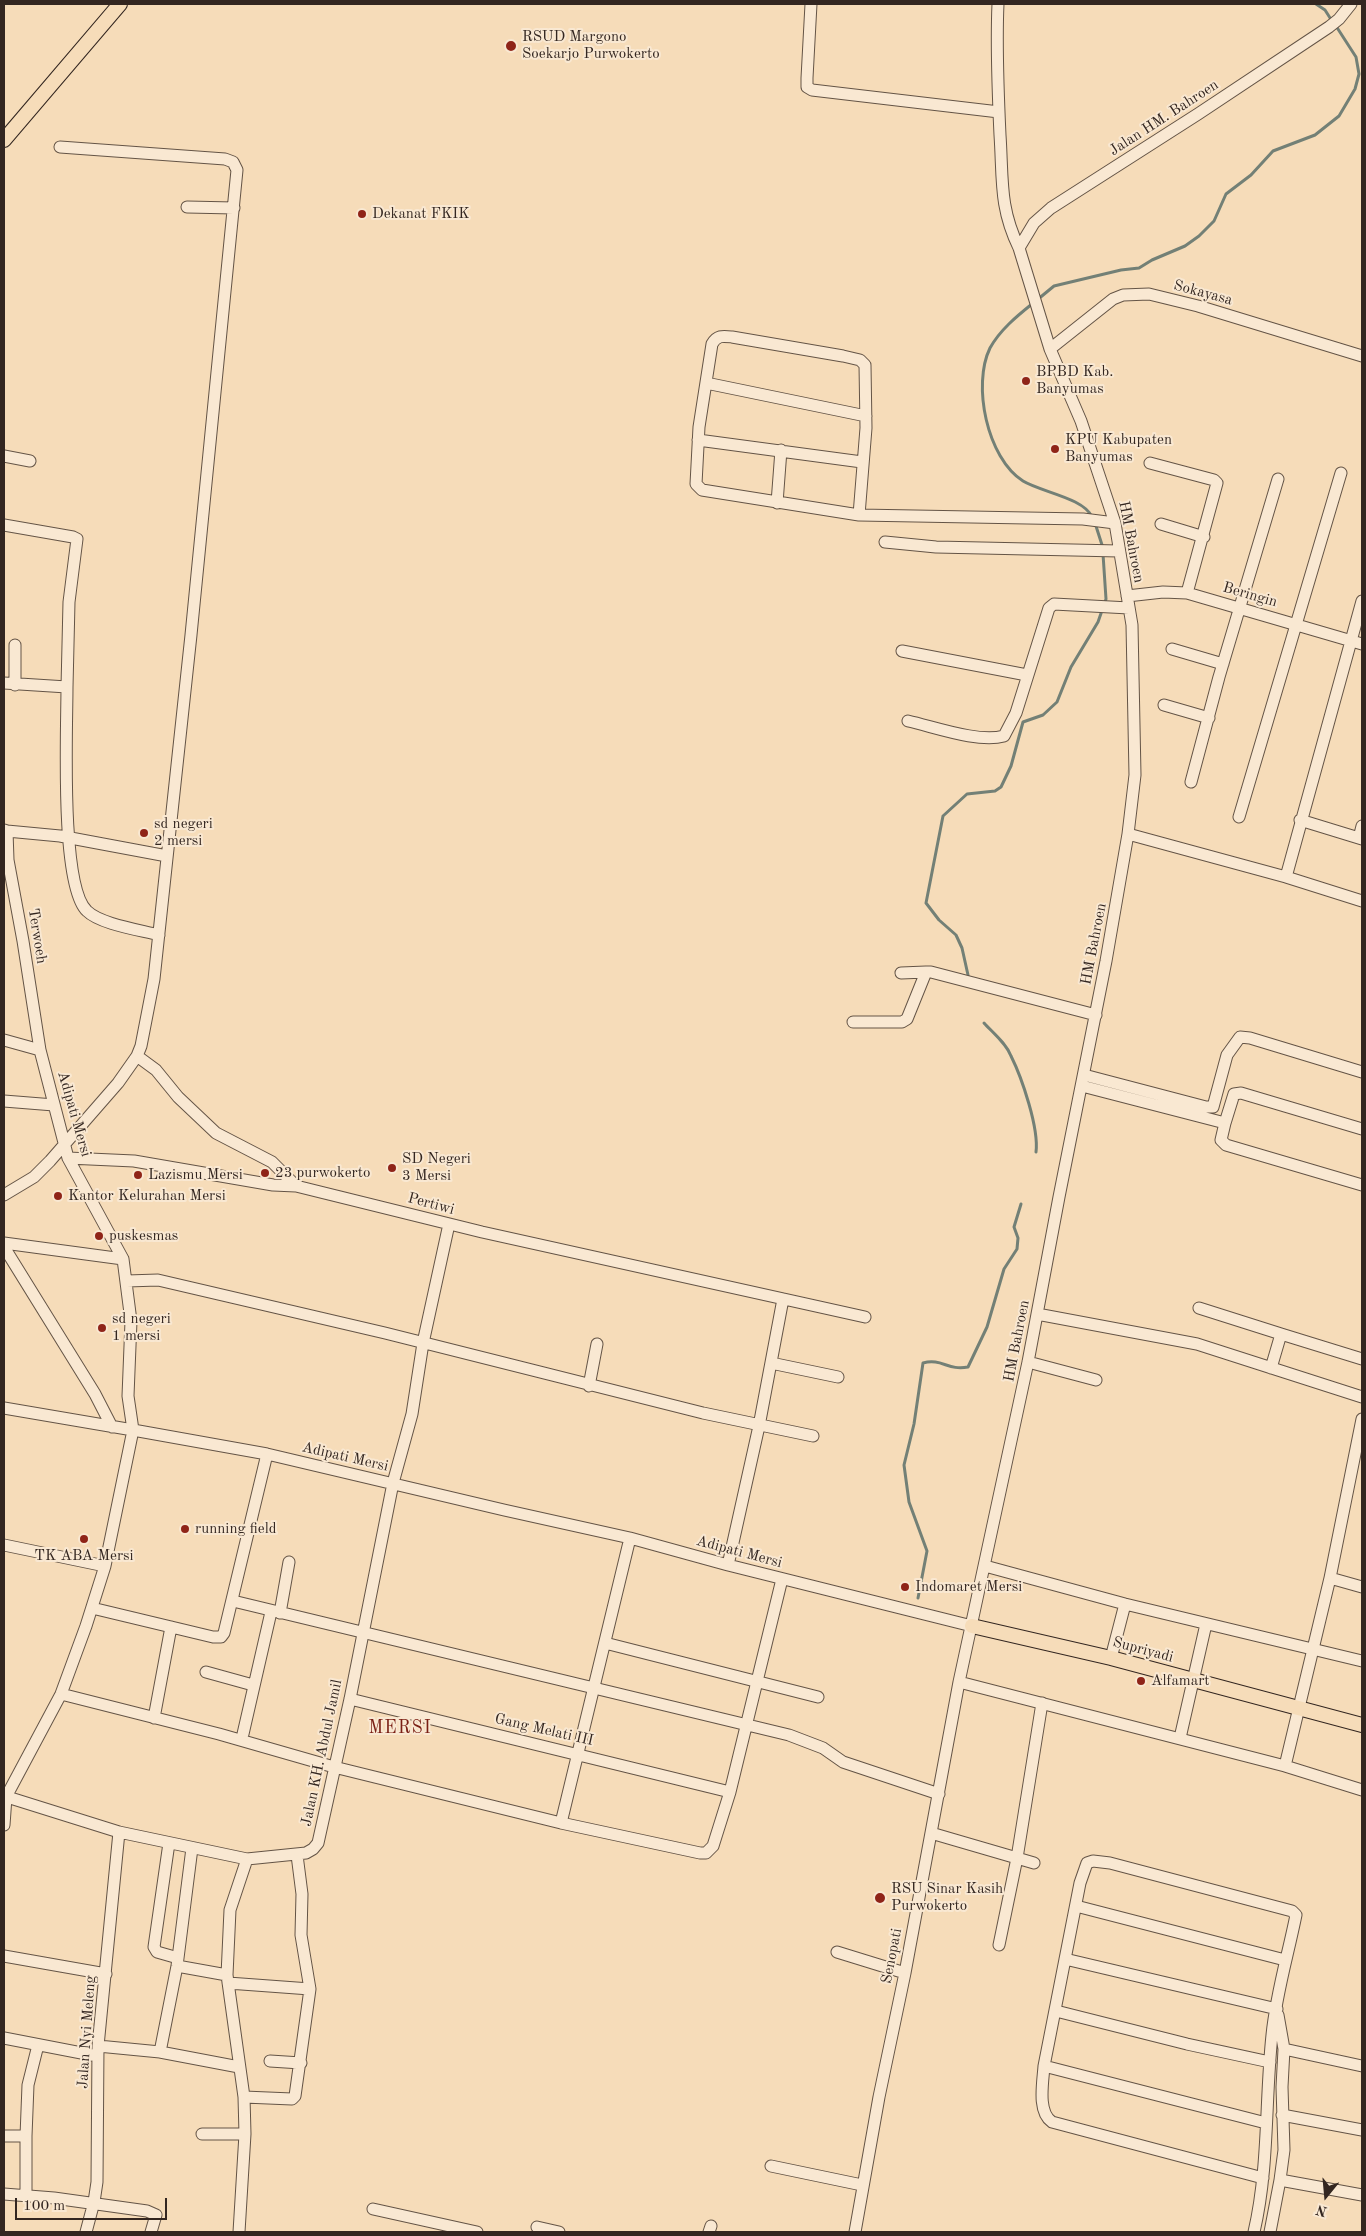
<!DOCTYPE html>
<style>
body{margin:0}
#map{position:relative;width:1366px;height:2236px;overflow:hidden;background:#f6dcb9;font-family:"Old Standard TT",serif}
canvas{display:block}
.frame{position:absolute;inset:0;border:5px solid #332620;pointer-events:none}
.north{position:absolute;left:1301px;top:2171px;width:50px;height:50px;-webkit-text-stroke:4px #f9e8d2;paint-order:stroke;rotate:197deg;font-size:14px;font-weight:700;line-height:20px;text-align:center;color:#332620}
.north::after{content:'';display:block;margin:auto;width:18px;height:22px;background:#332620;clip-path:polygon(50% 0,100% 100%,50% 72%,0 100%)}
.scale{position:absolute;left:15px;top:2198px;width:152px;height:22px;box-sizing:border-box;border:2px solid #332620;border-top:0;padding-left:6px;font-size:15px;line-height:18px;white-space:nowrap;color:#332620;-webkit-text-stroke:4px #f9e8d2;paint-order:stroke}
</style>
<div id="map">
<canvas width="1366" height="2236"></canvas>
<div class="frame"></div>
<div class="north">N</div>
<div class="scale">100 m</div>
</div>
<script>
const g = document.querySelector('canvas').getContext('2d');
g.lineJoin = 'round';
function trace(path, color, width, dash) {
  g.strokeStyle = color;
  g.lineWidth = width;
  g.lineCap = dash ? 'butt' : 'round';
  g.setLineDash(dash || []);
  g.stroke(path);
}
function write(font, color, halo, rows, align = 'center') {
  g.font = font + ' "Old Standard TT",serif';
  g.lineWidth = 4;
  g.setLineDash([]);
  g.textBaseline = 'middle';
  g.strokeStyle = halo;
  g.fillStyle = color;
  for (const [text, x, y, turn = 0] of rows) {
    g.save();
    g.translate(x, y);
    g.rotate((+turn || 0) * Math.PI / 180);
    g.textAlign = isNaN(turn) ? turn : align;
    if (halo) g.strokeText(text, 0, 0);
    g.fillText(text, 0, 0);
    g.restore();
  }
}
trace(new Path2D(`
 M 1316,4 L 1325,10 L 1332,21
 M 1037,300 L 1054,286 L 1121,270 L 1139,268 L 1152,260 L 1185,246 L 1199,236 L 1214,221 L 1226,194 L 1251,175 L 1273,151 L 1315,135 L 1339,116 L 1355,89 L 1359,74 L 1356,57 L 1336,26
 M 1032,304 C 1017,316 1000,330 990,348 C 972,385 987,458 1023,481 C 1041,492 1084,498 1092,517
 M 1095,523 L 1103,548
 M 968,975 L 962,948 L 956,935 L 939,920 L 926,903 L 943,816 L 967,794 L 995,791 L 1001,787 L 1011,766 L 1023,722 L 1043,715 L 1057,702 L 1071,667 L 1098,622 L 1106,599 L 1103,554
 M 984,1023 C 993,1033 1006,1043 1011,1056 C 1022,1078 1039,1128 1036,1152
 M 918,1598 L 927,1551 L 909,1502 L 904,1465 L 914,1424 L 923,1363 C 942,1358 948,1371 968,1367 L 987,1327 L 1004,1269 L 1017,1249 L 1018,1238 L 1014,1227 L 1021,1204`), '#738076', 3);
const minor = new Path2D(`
 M 811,4 L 807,78 L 807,87 L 812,90 L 999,112
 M 998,4 C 996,47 998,92 1000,135 C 1003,179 999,207 1019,248
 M 187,207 L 234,208
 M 1050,349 L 1113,299 L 1123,295 L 1149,294 L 1198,306 L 1362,356
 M 706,383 L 866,416
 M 698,440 L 862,462
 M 4,456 L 30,461
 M 1150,463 L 1214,480 L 1217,483 L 1187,593
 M 777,503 L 781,450
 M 859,515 L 866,428 L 865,365 L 860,360 L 843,356 L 732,337 C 723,336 717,335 712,344 L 699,427 L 696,484 L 702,490 L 859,515 L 1083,519 L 1115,523
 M 1161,524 L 1204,537
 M 4,525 L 73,537 L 77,539 L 69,602 L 67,687
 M 885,542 L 936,547 L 1119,551
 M 1127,596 L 1163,592 L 1187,593 L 1362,644
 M 1362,601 L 1286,877 L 1362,901
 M 15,645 L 15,685
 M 1172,649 L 1223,664
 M 902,651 L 1027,675
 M 4,683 L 67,687 C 67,729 60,886 87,911 C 100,924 140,930 159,935
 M 1164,705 L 1209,718
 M 908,721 C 935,727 978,743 1004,736 L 1016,713 L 1049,608 L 1054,604 L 1129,608
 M 1191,782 L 1219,677 L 1278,479
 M 1239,817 L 1341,473
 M 1300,820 L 1362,839
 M 4,830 L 7,831 L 8,860 L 23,941 L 40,1050
 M 7,831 L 60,836 L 167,856
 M 1128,834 L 1286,877
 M 1359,838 L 1362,826
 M 901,973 L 926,972
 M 853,1022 L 902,1022 L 907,1019 L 926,972 L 931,972 L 1096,1015
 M 4,1040 L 40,1050 L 68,1158 L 123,1259 L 131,1321 L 128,1396 L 133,1430 L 267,1454 L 504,1510 L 630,1538 L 728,1565 L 972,1626
 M 137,1056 L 156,1070 L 178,1097 L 216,1133 L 272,1162 L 296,1186
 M 1084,1075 L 1206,1107 L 1213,1107 L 1227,1055 L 1240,1037 L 1250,1038 L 1362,1072
 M 1082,1086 L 1225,1123 L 1234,1094 L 1241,1093 L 1362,1129
 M 4,1101 L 54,1105
 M 1225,1123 L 1221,1140 L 1226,1145 L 1362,1185
 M 68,1158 L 134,1161 L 273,1185 L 296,1186 L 482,1232 L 865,1317
 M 4,1195 L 34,1177 L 50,1161 L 118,1083 L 137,1056 L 141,1046 L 154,979 L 191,635 L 237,170 L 233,162 L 225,159 L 60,147
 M 4,1243 L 123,1259
 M 4,1247 L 95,1394 L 112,1427
 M 127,1281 L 158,1280 L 385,1333 L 703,1413 L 813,1436
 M 1199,1308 L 1281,1334 L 1271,1368
 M 1037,1314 L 1197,1344 L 1362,1397
 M 1281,1334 L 1362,1359
 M 1028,1362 L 1096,1380
 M 771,1363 L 838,1377
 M 589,1386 L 597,1344
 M 4,1408 L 133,1430 L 105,1566 L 86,1626 L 61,1694 L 6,1797 L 4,1825
 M 4,1545 L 105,1566
 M 728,1565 L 759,1426 L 783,1299
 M 985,1566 L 1125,1604 L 1362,1661
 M 1330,1578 L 1362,1587
 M 233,1601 L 789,1735 L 823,1748 L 843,1762 L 939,1794
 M 92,1608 L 213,1637 L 221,1637 L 224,1633 L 267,1454
 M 280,1613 L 289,1562
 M 605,1643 L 818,1697
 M 1111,1658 L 1125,1604
 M 206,1672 L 253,1685
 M 959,1682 L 1285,1766 L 1362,1790
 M 61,1694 L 219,1734 L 334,1767 L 561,1823 L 700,1853 L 706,1853 L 713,1846 L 730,1792 L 782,1579
 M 350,1699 L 730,1792
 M 154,1718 L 171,1627
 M 243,1734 L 271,1612
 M 1180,1738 L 1206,1624
 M 1285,1766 L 1330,1578 L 1362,1419
 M 4,1796 L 119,1832 L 247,1859 L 306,1853 L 313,1849 L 318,1843 L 350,1699 L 393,1483 L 412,1414 L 423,1343 L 449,1224
 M 561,1823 L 630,1538
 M 931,1833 L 1034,1863
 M 169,1843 L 154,1947 L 157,1952 L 178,1958
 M 1076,1906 L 1285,1960
 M 999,1945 L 1017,1858 L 1042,1703
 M 837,1952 L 905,1973
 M 4,1956 L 106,1974
 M 1065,1959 L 1277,2009
 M 177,1966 L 227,1975
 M 228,1983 L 310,1989
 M 1056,2011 L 1187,2044 L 1270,2062
 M 4,2038 L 97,2056
 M 98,2046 L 160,2052 L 239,2067
 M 1284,2049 L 1362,2066
 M 160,2052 L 177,1966 L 192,1848
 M 270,2061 L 301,2063
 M 1044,2066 L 1266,2123
 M 244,2097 L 292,2099 L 295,2096 L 310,1989 L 301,1935 L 302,1894 L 297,1855
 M 1282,2115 L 1362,2130
 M 202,2134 L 245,2134
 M 4,2136 L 26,2136 L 28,2085 L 38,2045
 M 771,2166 L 862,2185
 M 1280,2180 L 1362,2195
 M 4,2194 L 54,2198 L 147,2211 L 156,2215 L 151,2232
 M 26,2196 L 26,2136
 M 373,2209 L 477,2232
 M 537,2227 L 559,2232
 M 86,2232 L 94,2202 L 97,2182 L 98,2046 L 119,1832
 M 239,2232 L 245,2134 L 244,2097 L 227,1975 L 230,1910 L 247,1859
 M 709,2232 L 711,2226
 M 855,2232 L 879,2097 L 905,1973 L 959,1682 L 1028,1362 L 1059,1197 L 1106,961 L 1128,834 L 1135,775 L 1132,625 L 1115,523 L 1081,421 L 1050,349 L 1019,248 L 1034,223 L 1051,208 L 1198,114 L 1329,27 L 1339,19 L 1351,4
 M 1254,2232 C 1269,2168 1265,2101 1272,2035 C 1276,1994 1288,1955 1296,1915 L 1292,1911 L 1110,1863 L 1093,1861 L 1087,1863 L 1080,1883 L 1044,2066 C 1043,2082 1037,2112 1052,2122 L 1263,2178
 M 1270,2232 L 1280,2180 L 1284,2150 L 1282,2087 L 1284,2049 L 1278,2015`);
const major = new Path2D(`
 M 4,140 L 120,4
 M 972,1626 L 1111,1658 L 1362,1725`);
trace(minor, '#645446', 13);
trace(major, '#332620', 16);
trace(minor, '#f9e8d2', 11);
trace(major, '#f6dcb9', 14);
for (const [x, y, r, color] of [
 [511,46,6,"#8f2418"],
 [362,214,5,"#8f2418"],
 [1026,381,5,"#8f2418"],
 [1055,449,5,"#8f2418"],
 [144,833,5,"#8f2418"],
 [392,1168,5,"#8f2418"],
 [265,1173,5,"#8f2418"],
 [138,1175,5,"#8f2418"],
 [58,1196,5,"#8f2418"],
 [99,1236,5,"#8f2418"],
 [102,1328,5,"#8f2418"],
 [185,1529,5,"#8f2418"],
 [84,1539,5,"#8f2418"],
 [905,1587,5,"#8f2418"],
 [1141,1681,5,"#8f2418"],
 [880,1898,6,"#8f2418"]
]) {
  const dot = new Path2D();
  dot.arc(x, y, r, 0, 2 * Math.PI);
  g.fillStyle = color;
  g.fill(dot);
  trace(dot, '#f9e8d2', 2);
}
write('15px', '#332620', '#f9e8d2', [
 ["RSUD Margono",522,37],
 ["Soekarjo Purwokerto",522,54],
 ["Dekanat FKIK",372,214],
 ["BPBD Kab.",1036,372],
 ["Banyumas",1036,389],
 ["KPU Kabupaten",1065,440],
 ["Banyumas",1065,457],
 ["sd negeri",154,824],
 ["2 mersi",154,841],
 ["SD Negeri",402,1159],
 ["3 Mersi",402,1176],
 ["23 purwokerto",275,1173],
 ["Lazismu Mersi",148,1175],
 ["Kantor Kelurahan Mersi",68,1196],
 ["puskesmas",109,1236],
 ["sd negeri",112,1319],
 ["1 mersi",112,1336],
 ["running field",195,1529],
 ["TK ABA Mersi",84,1556,"center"],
 ["Indomaret Mersi",915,1587],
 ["Alfamart",1151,1681],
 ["RSU Sinar Kasih",891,1889],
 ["Purwokerto",891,1906]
], 'left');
write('15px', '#332620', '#f9e8d2', [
 ["Jalan HM. Bahroen",1164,118,-33],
 ["Sokayasa",1203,293,15],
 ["HM Bahroen",1131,542,79],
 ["Beringin",1250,595,16],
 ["Terwoeh",37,936,81],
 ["HM Bahroen",1094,944,-79],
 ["Adipati Mersi",74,1114,74],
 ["Pertiwi",431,1204,15],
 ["HM Bahroen",1017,1341,-79],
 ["Adipati Mersi",345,1457,13],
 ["Adipati Mersi",739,1552,15],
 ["Supriyadi",1143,1650,15],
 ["Gang Melati III",544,1730,13],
 ["Jalan KH. Abdul Jamil",322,1753,-78],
 ["Senopati",892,1956,-79],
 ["Jalan Nyi Meleng",87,2032,-86]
]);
g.letterSpacing = '1px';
write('18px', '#7a1f14', '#f9e8d2', [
 ["MERSI",400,1728]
]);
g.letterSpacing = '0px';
</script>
